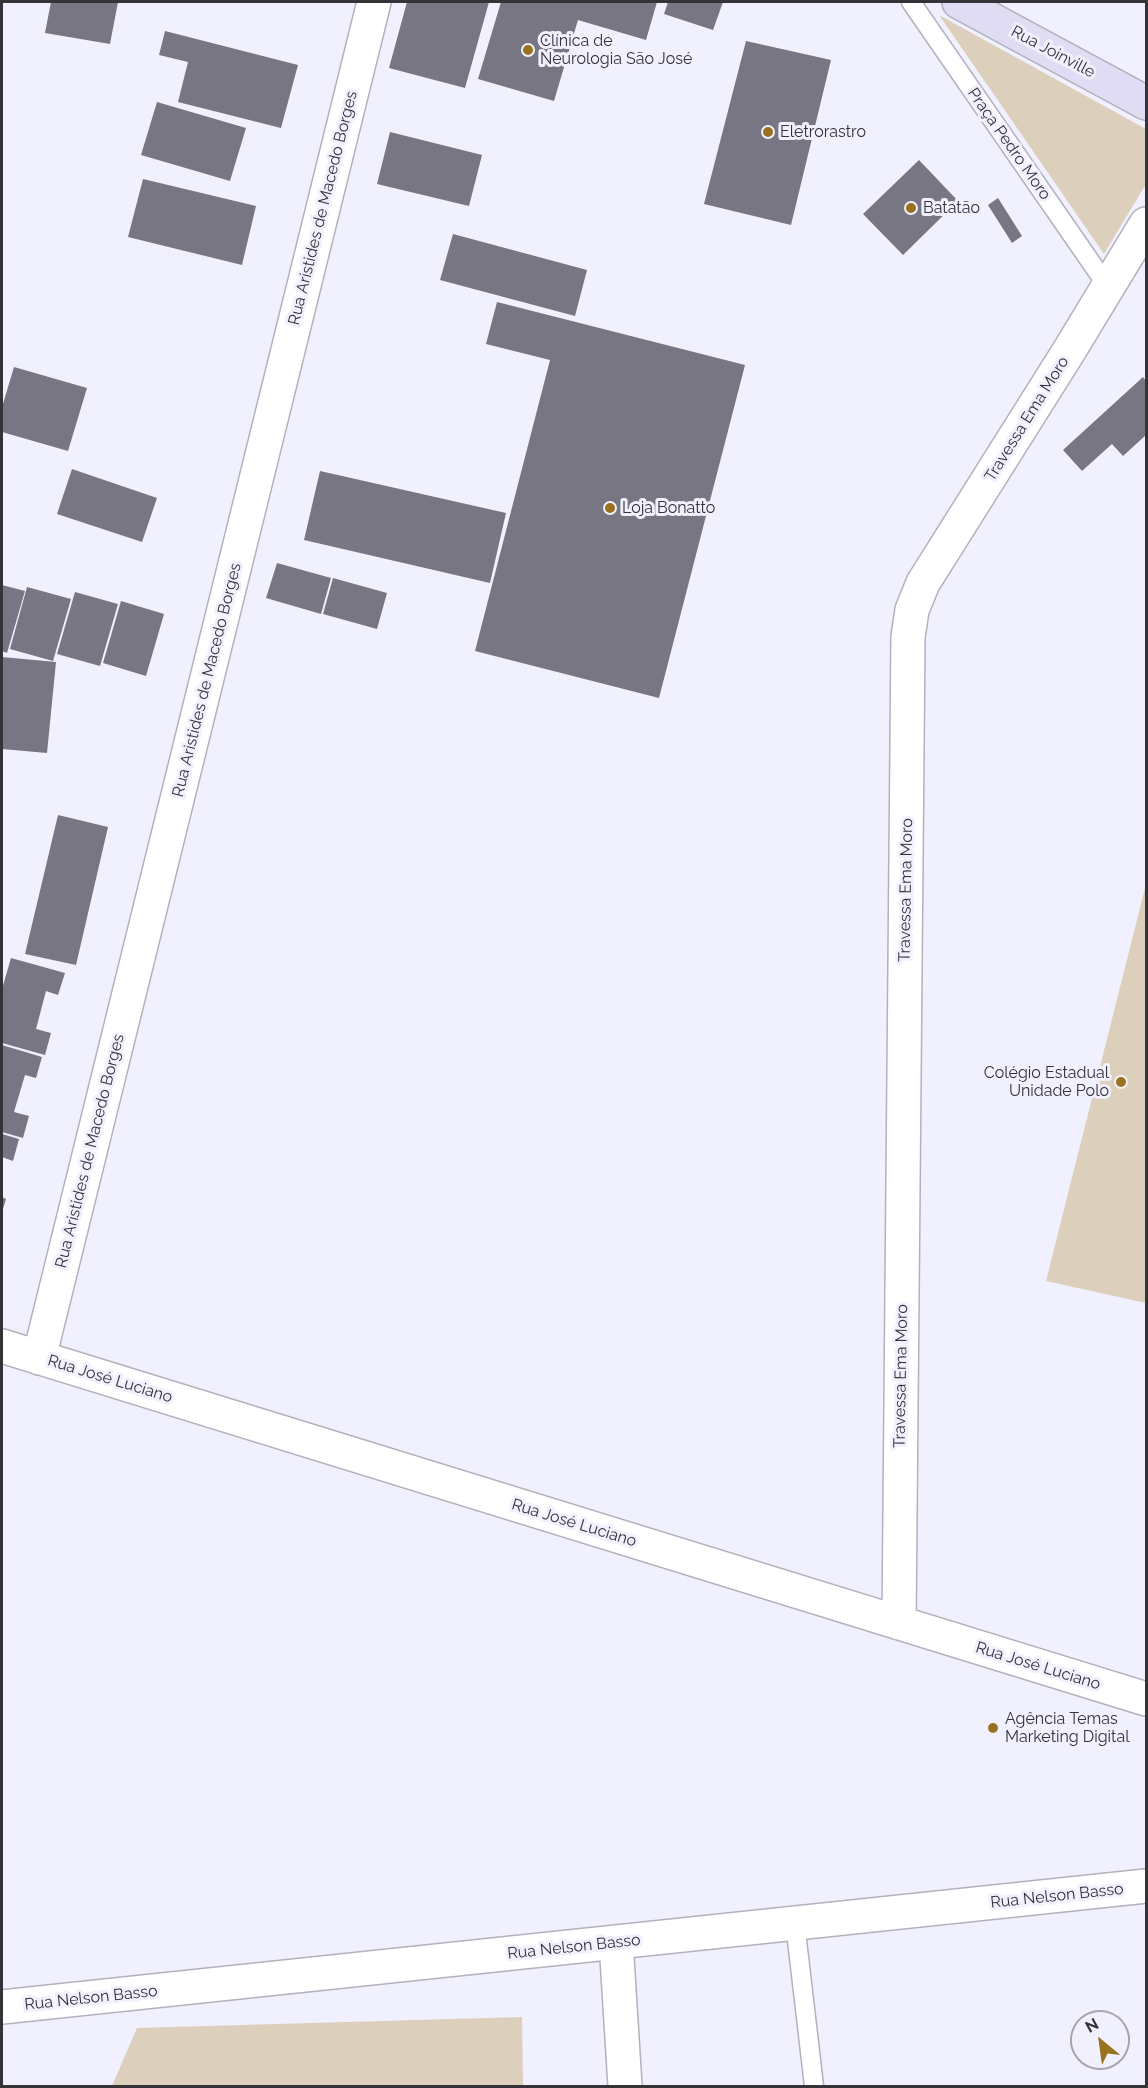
<!DOCTYPE html>
<meta charset="utf-8">
<style>
body{margin:0}
#map{position:relative;width:1148px;height:2088px;overflow:hidden;background:#f1f0fe;font-family:Raleway,sans-serif}
canvas{display:block}
.frame{position:absolute;inset:0;border:3px solid #343338;pointer-events:none}
.north{position:absolute;left:1070px;top:2010px;width:60px;height:60px;box-sizing:border-box;background:#f1f0fe;border:2px solid #a5a4af;border-radius:50%;rotate:331deg;font-size:16px;font-weight:700;line-height:24px;text-align:center;color:#343338}
.north::after{content:'';display:block;margin:auto;width:21px;height:27px;background:#9a721f;clip-path:polygon(50% 0,100% 100%,50% 72%,0 100%)}
</style>
<div id="map">
<canvas width="1148" height="2088"></canvas>
<div class="frame"></div>
<div class="north">N</div>
</div>
<script>
const g = document.querySelector('canvas').getContext('2d');
g.lineJoin = 'round';
function paint(path, color) {
  g.fillStyle = color;
  g.fill(path, 'evenodd');
}
function trace(path, color, width, dash) {
  g.strokeStyle = color;
  g.lineWidth = width;
  g.lineCap = dash ? 'butt' : 'round';
  g.setLineDash(dash || []);
  g.stroke(path);
}
function write(font, color, halo, rows, align = 'center') {
  g.font = font + ' Raleway,sans-serif';
  g.lineWidth = 6;
  g.setLineDash([]);
  g.textBaseline = 'middle';
  g.strokeStyle = halo;
  g.fillStyle = color;
  for (const [text, x, y, turn = 0] of rows) {
    g.save();
    g.translate(x, y);
    g.rotate((+turn || 0) * Math.PI / 180);
    g.textAlign = isNaN(turn) ? turn : align;
    if (halo) g.strokeText(text, 0, 0);
    g.fillText(text, 0, 0);
    g.restore();
  }
}
paint(new Path2D(`
 M 939,15 L 1146,129 L 1146,184 L 1104,254 Z
 M 1146,884 L 1146,1303 L 1046,1281 Z
 M 522,2017 L 523,2086 L 112,2086 L 137,2028 Z`), '#dccfbb');
paint(new Path2D(`
 M 51,2 L 118,2 L 110,44 L 45,33 Z
 M 407,2 L 489,2 L 465,88 L 389,68 Z
 M 501,2 L 657,2 L 646,40 L 578,20 L 554,101 L 478,79 Z
 M 668,2 L 723,2 L 713,30 L 664,14 Z
 M 165,31 L 298,65 L 281,128 L 178,102 L 188,62 L 159,55 Z
 M 746,41 L 831,60 L 791,225 L 704,204 Z
 M 157,102 L 246,128 L 230,181 L 141,155 Z
 M 390,132 L 482,155 L 469,206 L 377,184 Z
 M 919,160 L 958,201 L 903,255 L 863,214 Z
 M 143,179 L 256,206 L 242,265 L 128,237 Z
 M 998,198 L 1022,236 L 1012,243 L 988,205 Z
 M 453,234 L 587,270 L 575,316 L 440,280 Z
 M 497,302 L 745,365 L 659,698 L 475,651 L 550,360 L 486,344 Z
 M 14,367 L 87,388 L 68,451 L 2,432 L 2,407 Z
 M 1143,377 L 1146,381 L 1146,435 L 1123,456 L 1112,444 L 1082,471 L 1063,450 Z
 M 72,469 L 157,498 L 142,542 L 57,514 Z
 M 320,471 L 506,513 L 490,583 L 304,540 Z
 M 277,563 L 331,578 L 321,614 L 266,598 Z
 M 333,578 L 387,593 L 377,629 L 323,614 Z
 M 2,585 L 25,591 L 7,653 L 2,651 Z
 M 27,587 L 71,599 L 53,661 L 10,649 Z
 M 75,592 L 118,604 L 100,666 L 57,654 Z
 M 121,601 L 164,614 L 146,676 L 103,663 Z
 M 2,657 L 56,662 L 47,753 L 2,749 Z
 M 58,815 L 108,827 L 76,965 L 25,954 Z
 M 11,958 L 65,973 L 58,995 L 46,991 L 36,1029 L 51,1033 L 45,1055 L 2,1043 L 2,989 Z
 M 2,1045 L 42,1057 L 36,1078 L 25,1075 L 14,1112 L 29,1116 L 23,1138 L 2,1132 Z
 M 2,1134 L 19,1139 L 13,1161 L 2,1157 Z
 M 2,1197 L 6,1199 L 2,1212 Z`), '#777682');
const service = new Path2D(`
 M 911,2 L 1108,287
 M 795,1923 L 814,2086`);
const minor = new Path2D(`
 M 2,1346 L 1146,1699
 M 39,1358 L 374,2
 M 899,1623 L 908,637 L 912,610 L 923,583 L 1069,351 L 1146,224
 M 616,1942 L 625,2086
 M 2,2007 L 1146,1886`);
const secondary = new Path2D(`
 M 959,2 L 1146,103`);
trace(service, '#b2b1be', 21);
trace(minor, '#b2b1be', 36);
trace(secondary, '#b2b1be', 36);
trace(service, '#fff', 18);
trace(minor, '#fff', 33);
trace(secondary, '#e0dcf3', 33);
for (const [x, y, r, color] of [
 [528,50,6,"#9a721f"],
 [768,132,6,"#9a721f"],
 [911,208,6,"#9a721f"],
 [610,508,6,"#9a721f"],
 [1121,1082,6,"#9a721f"],
 [993,1728,6,"#9a721f"]
]) {
  const dot = new Path2D();
  dot.arc(x, y, r, 0, 2 * Math.PI);
  g.fillStyle = color;
  g.fill(dot);
  trace(dot, '#f1f0fe', 2);
}
write('16px', '#343338', '#f1f0fe', [
 ["Clínica de",540,41],
 ["Neurologia São José",540,59],
 ["Eletrorastro",780,132],
 ["Batatão",923,208],
 ["Loja Bonatto",622,508],
 ["Colégio Estadual",1109,1073,"right"],
 ["Unidade Polo",1109,1091,"right"],
 ["Agência Temas",1005,1719],
 ["Marketing Digital",1005,1737]
], 'left');
write('16px', '#343338', '#f1f0fe', [
 ["Rua Joinville",1053,52,28],
 ["Praça Pedro Moro",1009,144,55],
 ["Rua Aristides de Macedo Borges",323,208,-76],
 ["Travessa Ema Moro",1027,419,-58],
 ["Rua Aristides de Macedo Borges",207,680,-76],
 ["Travessa Ema Moro",906,890,-89],
 ["Rua Aristides de Macedo Borges",90,1151,-76],
 ["Travessa Ema Moro",901,1376,-89],
 ["Rua José Luciano",110,1379,17],
 ["Rua José Luciano",574,1523,17],
 ["Rua José Luciano",1038,1666,17],
 ["Rua Nelson Basso",1057,1896,-6],
 ["Rua Nelson Basso",574,1947,-6],
 ["Rua Nelson Basso",91,1998,-6]
]);
</script>
